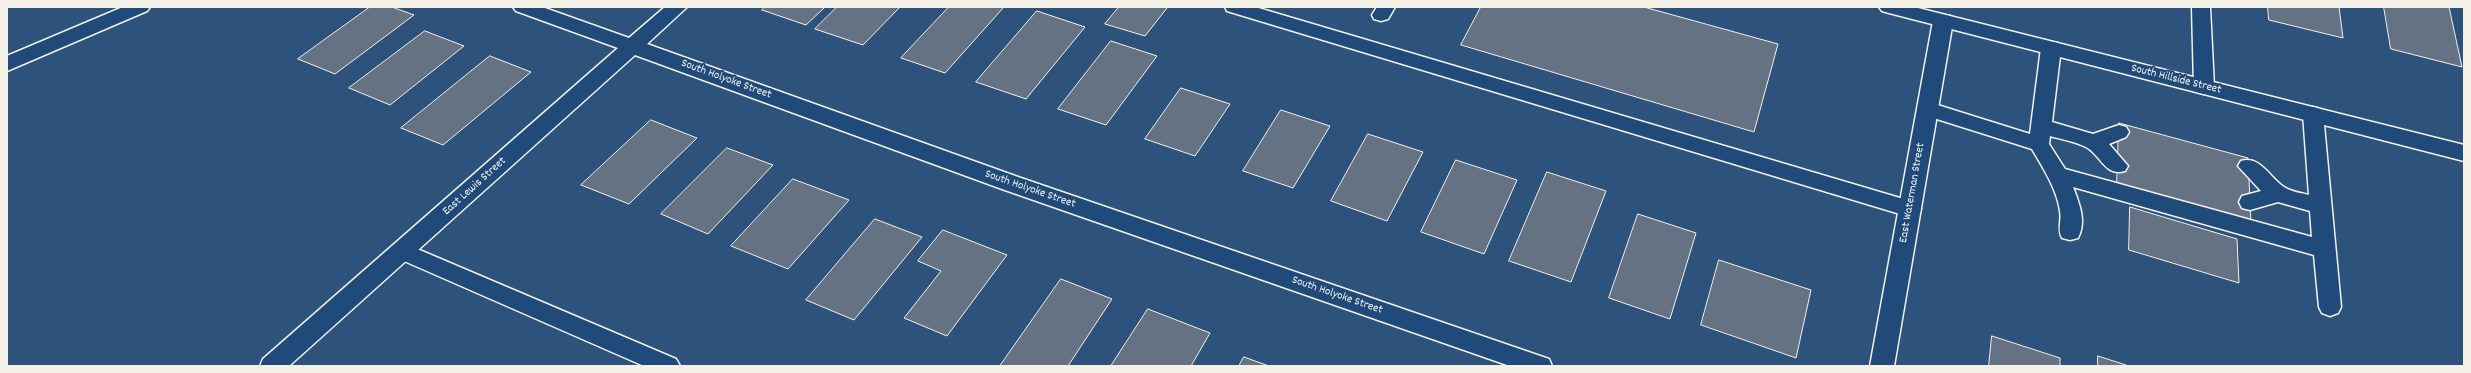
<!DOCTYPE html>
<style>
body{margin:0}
#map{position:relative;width:2471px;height:373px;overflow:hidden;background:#2d527c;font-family:Dekko,sans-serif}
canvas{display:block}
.frame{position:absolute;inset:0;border:8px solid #f4f1e8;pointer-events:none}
</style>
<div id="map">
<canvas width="2471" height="373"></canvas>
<div class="frame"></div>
</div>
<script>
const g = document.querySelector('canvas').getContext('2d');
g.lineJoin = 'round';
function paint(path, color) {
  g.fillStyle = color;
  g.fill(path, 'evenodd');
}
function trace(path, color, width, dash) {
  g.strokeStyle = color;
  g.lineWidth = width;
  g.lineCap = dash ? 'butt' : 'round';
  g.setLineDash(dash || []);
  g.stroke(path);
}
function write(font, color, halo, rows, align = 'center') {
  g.font = font + ' Dekko,sans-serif';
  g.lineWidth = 4;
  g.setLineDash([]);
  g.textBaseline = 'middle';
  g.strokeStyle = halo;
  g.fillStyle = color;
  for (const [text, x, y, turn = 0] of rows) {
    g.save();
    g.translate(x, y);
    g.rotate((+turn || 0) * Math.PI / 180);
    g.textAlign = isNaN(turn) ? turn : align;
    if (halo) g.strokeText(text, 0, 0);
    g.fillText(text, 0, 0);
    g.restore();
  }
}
const building = new Path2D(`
 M 370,7 L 392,7 L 414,15 L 335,74 L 298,59 Z
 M 765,7 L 825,7 L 806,25 L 762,10 Z
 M 837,7 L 900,7 L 863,45 L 815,29 Z
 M 949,7 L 1004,7 L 945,73 L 901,58 Z
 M 1119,7 L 1164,7 L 1167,8 L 1145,36 L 1105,24 Z
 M 1481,7 L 1644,7 L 1778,44 L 1754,132 L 1461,45 Z
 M 2268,7 L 2339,7 L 2343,38 L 2269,20 Z
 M 2384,7 L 2449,7 L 2462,67 L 2391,49 Z
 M 1037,11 L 1085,27 L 1026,99 L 976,82 Z
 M 425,31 L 464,46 L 390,105 L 349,88 Z
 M 1111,41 L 1157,56 L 1106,125 L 1058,109 Z
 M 490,56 L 531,72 L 443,145 L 401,128 Z
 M 1181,88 L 1230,104 L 1195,156 L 1145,139 Z
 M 1281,110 L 1330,126 L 1293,188 L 1243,171 Z
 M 651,120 L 697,138 L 629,204 L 581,185 Z
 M 2119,123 L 2248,158 L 2251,223 L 2117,185 Z
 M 1368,134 L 1423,152 L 1387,221 L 1331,201 Z
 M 727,148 L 773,165 L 708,234 L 661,214 Z
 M 1456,160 L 1517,180 L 1484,254 L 1421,232 Z
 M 1547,172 L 1606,191 L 1571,282 L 1509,261 Z
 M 793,179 L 849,200 L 788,269 L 731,246 Z
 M 2130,207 L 2237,239 L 2239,283 L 2129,250 Z
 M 1638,214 L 1696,233 L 1670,319 L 1609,298 Z
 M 875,219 L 922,237 L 854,320 L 806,300 Z
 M 943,230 L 1007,255 L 947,336 L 904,318 L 941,271 L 918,261 Z
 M 1719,260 L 1811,290 L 1796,358 L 1701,325 Z
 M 1061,279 L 1112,299 L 1068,366 L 1000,366 Z
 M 1148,309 L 1210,333 L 1191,366 L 1111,366 Z
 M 1992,336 L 2060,358 L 2060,366 L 1989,366 Z
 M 2098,356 L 2129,366 L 2098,366 Z
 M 1244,357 L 1269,366 L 1239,366 Z`);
paint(building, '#657284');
trace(building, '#f4f1e8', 1);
const lane = new Path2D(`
 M 1225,7 L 1255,7 L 1910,201 L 1918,203 L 1921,209 L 1918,215 L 1910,217 L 1227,11 Z
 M 1377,7 L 1395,7 L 1388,19 L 1381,21 L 1374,19 L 1372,15 Z
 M 2192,7 L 2210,7 L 2214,87 L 2211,92 L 2204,94 L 2197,92 L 2194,87 Z
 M 2051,42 L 2058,43 L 2061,48 L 2052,122 L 2093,134 L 2119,125 L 2126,127 L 2129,132 L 2126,137 L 2109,144 L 2128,166 L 2125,171 C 2105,177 2101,155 2086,147 C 2076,142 2061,139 2050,136 L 2049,144 L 2065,169 L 2312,237 L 2310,211 L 2278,202 L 2250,210 L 2242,208 L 2239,202 L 2242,196 L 2261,191 L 2238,166 L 2241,161 C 2260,155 2270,178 2284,187 C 2291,192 2302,193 2309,195 L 2303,114 L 2306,109 L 2313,107 L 2320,109 L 2323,114 L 2341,307 L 2338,313 L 2330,316 L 2322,313 L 2319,307 L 2314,255 L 2073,187 C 2079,203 2087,221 2078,238 L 2070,240 L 2062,238 C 2057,229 2062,221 2060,211 C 2057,189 2043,168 2032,149 L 1921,114 L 1918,109 L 1921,104 L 1928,102 L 2030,134 L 2041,48 L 2044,43 Z
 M 403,243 L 676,359 L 680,366 L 644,366 L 395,257 L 392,251 L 395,245 Z`);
const street = new Path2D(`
 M 123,7 L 150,7 L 147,11 L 7,71 L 7,56 Z
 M 513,7 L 542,7 L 629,38 L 665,7 L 687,7 L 647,44 L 1018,177 L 1549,359 L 1552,366 L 1510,366 L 1002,189 L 635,55 L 289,366 L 260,366 L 263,359 L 618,48 L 516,11 Z
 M 1943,15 L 1950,16 L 1953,21 L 1894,366 L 1870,366 L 1933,21 L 1936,16 Z`);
const secondary = new Path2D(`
 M 1879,7 L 1914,7 L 2464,145 L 2464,161 L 1889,13 L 1882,11 Z`);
trace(lane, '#f4f1e8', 3);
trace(street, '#f4f1e8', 3);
trace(secondary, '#f4f1e8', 3);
paint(lane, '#1f4a7a');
paint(street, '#1f4a7a');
paint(secondary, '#1f4a7a');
write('12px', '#f4f1e8', '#1f4a7a', [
 ["South Holyoke Street",726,80,20],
 ["South Hillside Street",2176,80,14],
 ["East Lewis Street",475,187,-42],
 ["South Holyoke Street",1030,190,19],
 ["East Waterman Street",1913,193,-80],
 ["South Holyoke Street",1337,296,19]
]);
</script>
